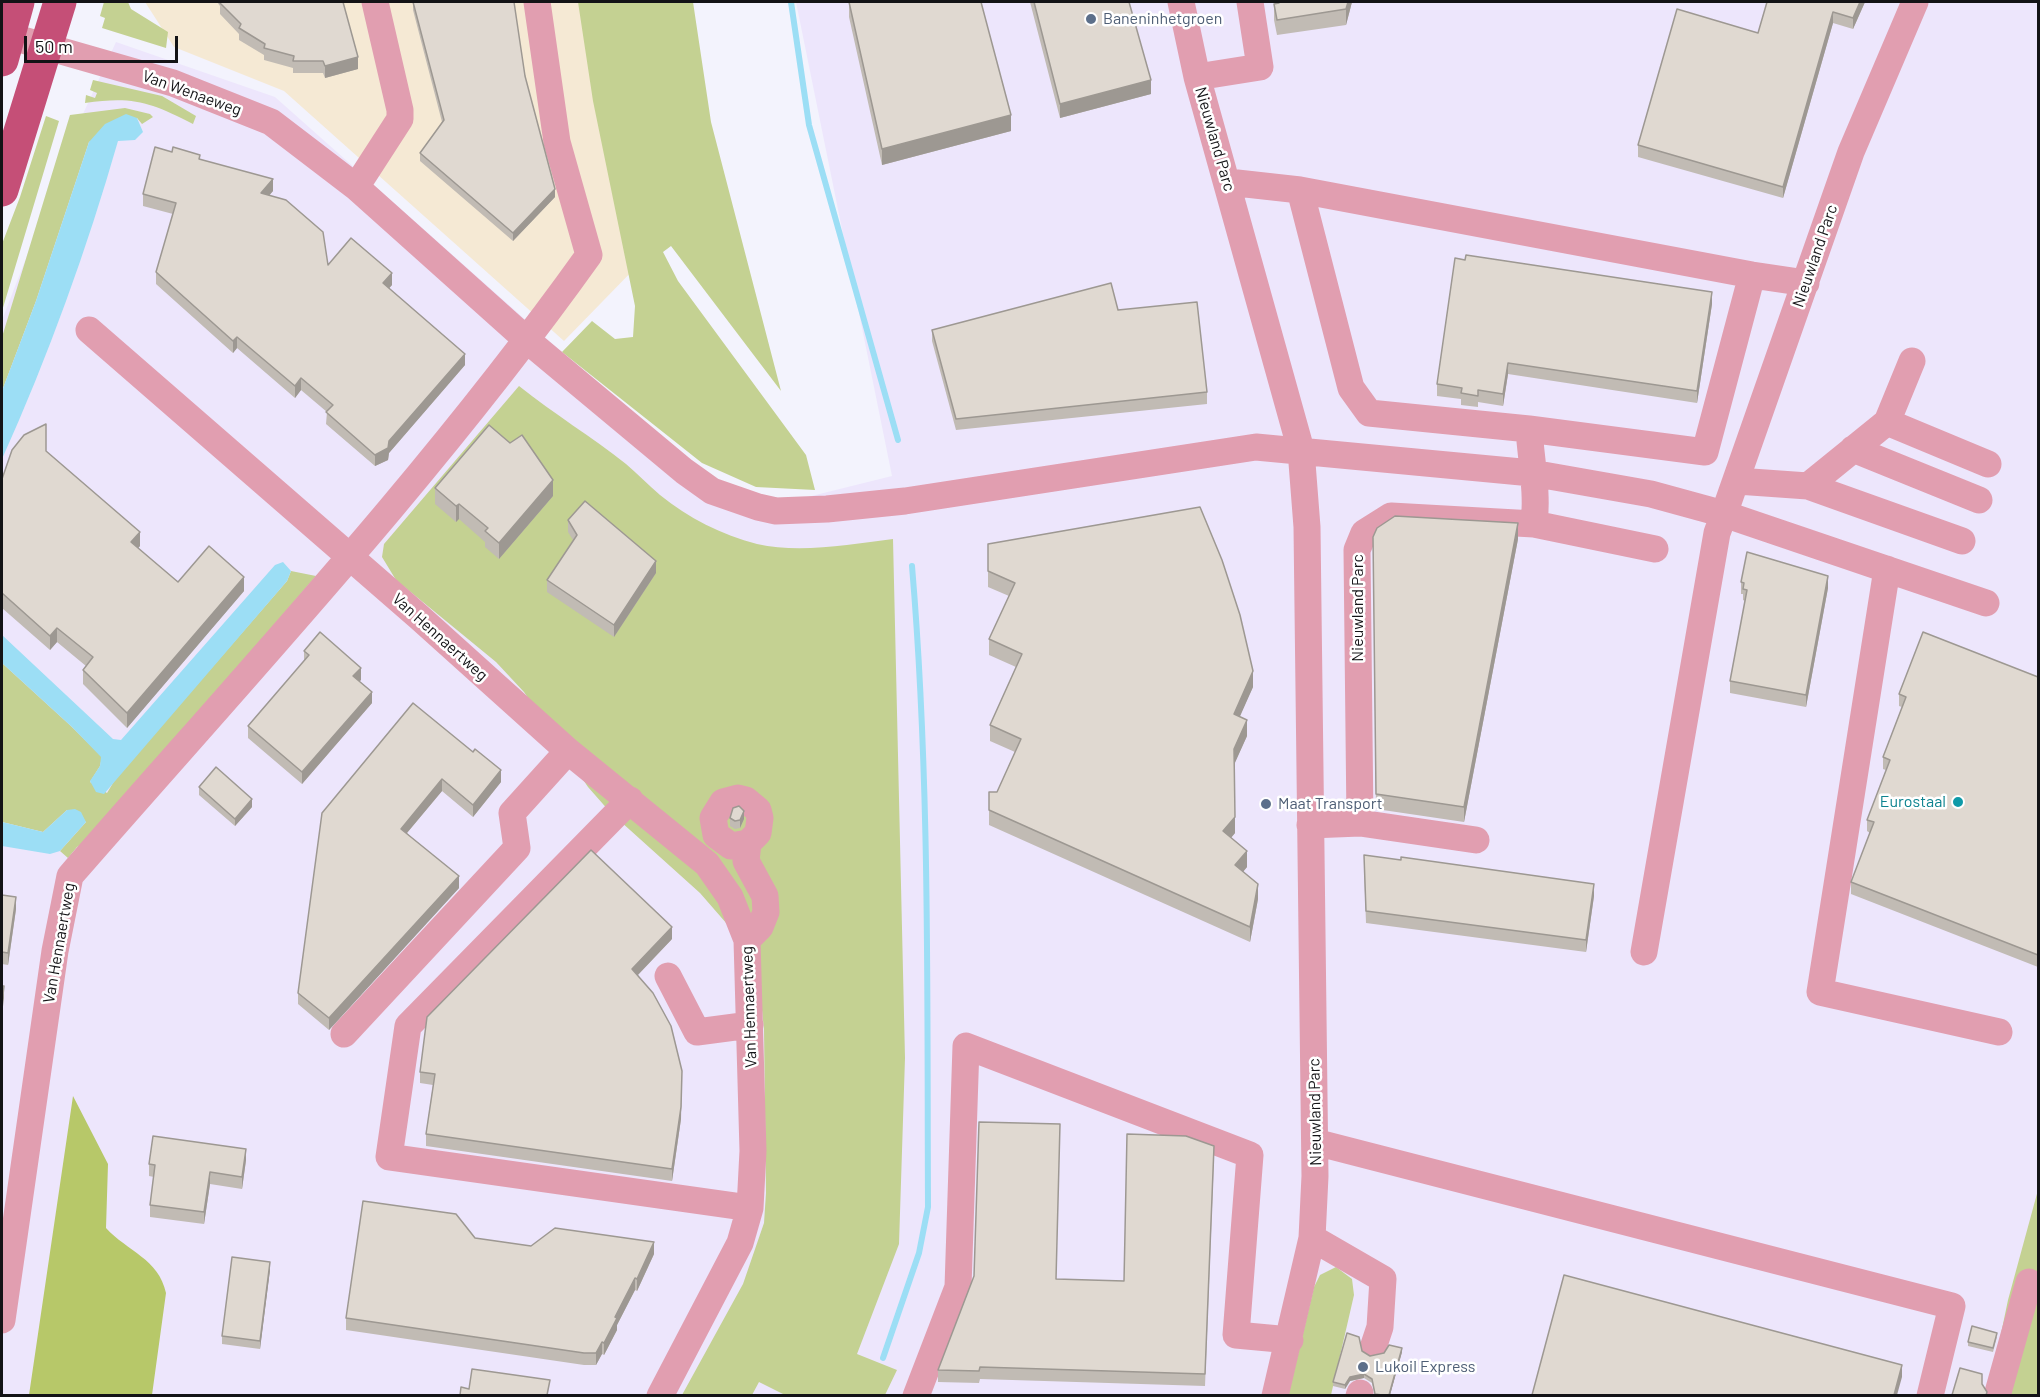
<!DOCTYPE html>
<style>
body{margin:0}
#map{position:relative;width:2040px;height:1397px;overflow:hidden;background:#f3f3fd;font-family:Barlow,sans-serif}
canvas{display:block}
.frame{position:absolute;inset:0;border:3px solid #131316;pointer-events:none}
.scale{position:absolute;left:24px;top:36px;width:154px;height:27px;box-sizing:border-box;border:3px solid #131316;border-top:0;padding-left:8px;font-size:18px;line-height:21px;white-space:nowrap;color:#131316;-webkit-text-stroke:4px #fff;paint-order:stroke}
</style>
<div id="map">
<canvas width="2040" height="1397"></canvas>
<div class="frame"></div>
<div class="scale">50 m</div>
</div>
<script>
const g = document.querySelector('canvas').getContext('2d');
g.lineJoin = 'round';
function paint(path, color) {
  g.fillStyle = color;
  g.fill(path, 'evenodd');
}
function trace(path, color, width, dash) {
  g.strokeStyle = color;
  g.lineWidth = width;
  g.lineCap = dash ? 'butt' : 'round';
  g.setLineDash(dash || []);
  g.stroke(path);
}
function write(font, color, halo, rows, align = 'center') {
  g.font = font + ' Barlow,sans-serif';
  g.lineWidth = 5;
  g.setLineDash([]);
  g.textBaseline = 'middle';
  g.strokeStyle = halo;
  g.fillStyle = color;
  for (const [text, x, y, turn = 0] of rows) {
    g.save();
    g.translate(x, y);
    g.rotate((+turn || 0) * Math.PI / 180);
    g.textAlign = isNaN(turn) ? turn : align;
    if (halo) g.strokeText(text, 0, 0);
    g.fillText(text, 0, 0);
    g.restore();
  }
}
paint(new Path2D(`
 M 145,2 L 642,2 L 679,223 L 564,341 L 284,91 L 174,47 Z`), '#f5e9d4');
paint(new Path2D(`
 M 796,2 L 2038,2 L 2038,1351 L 2025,1395 L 2,1395 L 2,320 L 77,127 L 116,42 L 275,97 L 743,513 L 892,476 Z`), '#ede6fc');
paint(new Path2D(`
 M 104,2 L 128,2 L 131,9 L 168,32 L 166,48 L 102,28 L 105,18 L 100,16 Z
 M 578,2 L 693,2 L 711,122 L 781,391 L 671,246 L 663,252 L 678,281 L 806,455 L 815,490 L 756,487 L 702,463 L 562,352 L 592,321 L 615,339 L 633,337 L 635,306 L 593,101 Z
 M 93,80 L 162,96 L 196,116 L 193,124 C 150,102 133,96 85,103 L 86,95 L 95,98 L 97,93 L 90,90 Z
 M 125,108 L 150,114 L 153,117 L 142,124 L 137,118 L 89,142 L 36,301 L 2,391 L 2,337 L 70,115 Z
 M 46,116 L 59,121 L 2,311 L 2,244 L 20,197 Z
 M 519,386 C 554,414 592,437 626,464 C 638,474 648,485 660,495 C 688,518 722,535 757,544 C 801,554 850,544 893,539 L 905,1058 L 899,1244 L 857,1354 L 897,1370 L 885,1395 L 785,1395 L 759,1382 L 752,1395 L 682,1395 L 743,1284 L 764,1223 L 766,1193 L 764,1030 L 761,1000 L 727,924 L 700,893 L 610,812 L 588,787 L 524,692 L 496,662 L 396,580 L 382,557 L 384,544 Z
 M 291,571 L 316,576 L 92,837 L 77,847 L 68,858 L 60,851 L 86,822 L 67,810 L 43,832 L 2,822 L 2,663 L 72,727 L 102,757 L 100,766 L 90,782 L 107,793 L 116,778 L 287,581 Z
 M 2038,1190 L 2038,1395 L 1988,1396 L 2008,1300 Z
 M 1336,1267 L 1352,1279 L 1354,1295 L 1331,1395 L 1288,1396 L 1314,1287 L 1320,1275 Z`), '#c4d192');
paint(new Path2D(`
 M 73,1096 L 108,1164 L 106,1228 C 127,1251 159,1259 166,1293 L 152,1395 L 29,1395 Z`), '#b7c869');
paint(new Path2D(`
 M 126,114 L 137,118 L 143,132 L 135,140 L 118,141 C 87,249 48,357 2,459 L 2,391 L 36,301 L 89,142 L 105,124 Z
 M 283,562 L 291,571 L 287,581 L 104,794 L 96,792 L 90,781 L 100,766 L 101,757 L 72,727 L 2,663 L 2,635 L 113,739 L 121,740 L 275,565 Z
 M 75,809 L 81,812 L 86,822 L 60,851 L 50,854 L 2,846 L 2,822 L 43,832 L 67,810 Z`), '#9cdef5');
trace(new Path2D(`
 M 791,2 L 809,125 L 898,440
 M 883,1358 L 919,1253 L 928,1207 C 927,993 930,779 912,566`), '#9cdef5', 6);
trace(new Path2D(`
 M 1181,2 L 1197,77 L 1301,450 L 1307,527 L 1315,1176 L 1312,1238 L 1275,1396
 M 2,34 L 173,83 L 271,122 L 356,187 L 528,341 L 684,471 L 712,491 L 758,507 L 776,511 L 827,509 L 905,501 L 1256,447 L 1532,473 L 1651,494 L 1724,514 L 1851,152 L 1915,2
 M 1197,77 L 1260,67 L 1250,2
 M 1228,182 L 1300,190 L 1752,275 L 1806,283
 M 356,187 L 400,119 L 400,110 L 375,2
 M 1300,190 L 1351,388 L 1369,413 L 1529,429 L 1705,452 L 1752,275
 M 89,330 L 419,617 L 568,751 L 707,864 L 730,897 L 747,940 L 753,1151 L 750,1208 L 740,1243 L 660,1396
 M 1887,422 L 1988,464
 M 1529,429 C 1531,461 1538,492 1534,524
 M 1853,449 L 1979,500
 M 1737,481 L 1808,486 L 1962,541
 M 1808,486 L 1887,422 L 1912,361
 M 1887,569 L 1820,992 L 1999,1032
 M 630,800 L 408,1026 L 389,1157 L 750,1208
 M 1360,823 L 1476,840
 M 1310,825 L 1360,823 L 1357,550 L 1364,533 L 1391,516 L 1534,524 L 1655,549
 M 747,940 L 760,927 L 766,912 L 765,896 L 746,861 L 748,843 L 758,833 L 760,818 L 758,810 L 746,800 L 738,798 L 723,802 L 713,818 L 716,835 L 731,846 L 748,843
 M 1644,952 L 1717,533 L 1724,514 L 1986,603
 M 668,976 L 697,1032 L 750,1025
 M 344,1034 L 517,848 L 512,813 L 568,751
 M 1315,1142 L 1952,1306 L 1930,1396
 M 1312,1238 L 1383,1279 L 1380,1327 L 1374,1345
 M 2,1320 L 55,951 L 70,876 C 247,673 432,475 589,255 L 557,142 L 537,2
 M 916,1396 L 958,1287 L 966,1046 L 1250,1155 L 1236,1335 L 1290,1340
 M 1359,1396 L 1360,1393
 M 1997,1396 L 2029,1282`), '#e19eb0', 27);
trace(new Path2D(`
 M 2,60 L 18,2
 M 2,190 L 60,2`), '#c54f77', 33);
paint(new Path2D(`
 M 217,2 L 343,2 L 358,69 L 325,78 L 323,73 L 293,73 L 293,68 L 264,60 L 264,55 L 239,40 L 239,34 L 220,14 L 220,6 Z
 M 413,2 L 525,76 L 555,197 L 513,241 L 420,161 L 420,153 L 442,122 L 413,10 Z
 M 849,2 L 1011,131 L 882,165 L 849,17 Z
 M 1030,2 L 1129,2 L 1151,94 L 1060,118 Z
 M 1277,2 L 1352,2 L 1346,25 L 1277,35 L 1274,20 L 1274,4 L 1277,4 Z
 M 1767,2 L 1865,2 L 1853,29 L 1833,23 L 1783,198 L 1638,157 L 1638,145 L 1758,33 Z
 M 200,159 L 273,191 L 269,195 L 328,265 L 392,285 L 389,288 L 465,365 L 389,453 L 388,460 L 375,466 L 326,424 L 327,412 L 301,390 L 295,398 L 237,348 L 233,353 L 156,284 L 156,272 L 173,214 L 143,206 L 143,194 Z
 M 1455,258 L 1712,304 L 1697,403 L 1508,374 L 1503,406 L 1478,402 L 1478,407 L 1461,405 L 1461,399 L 1437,396 L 1437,384 Z
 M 1118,310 L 1207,392 L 1207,404 L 956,430 L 932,341 L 932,330 Z
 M 46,451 L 140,546 L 138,548 L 178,582 L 244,591 L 127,728 L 83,684 L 83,670 L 86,666 L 57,642 L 50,650 L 2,608 L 2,479 Z
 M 435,488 L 553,496 L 499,559 L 485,547 L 485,542 L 459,519 L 456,522 L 435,504 Z
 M 568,520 L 656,573 L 614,637 L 547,592 L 547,580 L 573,540 L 568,532 Z
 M 1373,537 L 1518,539 L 1464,822 L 1376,809 Z
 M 988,544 L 1253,687 L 1239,717 L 1247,736 L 1234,764 L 1235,833 L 1231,838 L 1247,867 L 1243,872 L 1258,899 L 1250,942 L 989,825 L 989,792 L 997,792 L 1015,752 L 990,741 L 990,725 L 1016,667 L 989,655 L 989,639 L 1009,596 L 988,587 Z
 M 1741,582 L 1828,588 L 1806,707 L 1730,693 L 1730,681 L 1745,601 L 1743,600 L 1743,594 L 1741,594 Z
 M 304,651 L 361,680 L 359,681 L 372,703 L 302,784 L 248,738 L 248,726 L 304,661 Z
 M 2038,677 L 2038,967 L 1851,894 L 1851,882 L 1870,833 L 1867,831 L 1867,820 L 1886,770 L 1883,769 L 1883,757 L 1902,707 L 1899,706 L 1899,694 Z
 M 413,703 L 501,782 L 473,817 L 442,791 L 407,833 L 459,888 L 329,1030 L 298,1004 L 298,993 Z
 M 199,787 L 252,807 L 235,826 L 199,795 Z
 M 730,818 L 744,819 L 740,828 L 735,829 L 730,826 Z
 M 1364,867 L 1594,896 L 1586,952 L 1366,923 Z
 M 2,895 L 16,909 L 8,965 L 2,964 Z
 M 672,939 L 638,975 L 681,1119 L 672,1181 L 426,1146 L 426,1134 L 433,1085 L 420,1083 L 420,1072 Z
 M 1214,1158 L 1205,1386 L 980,1379 L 979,1383 L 938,1382 L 938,1370 L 1056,1279 L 1124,1281 Z
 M 246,1160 L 242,1189 L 210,1184 L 204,1224 L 150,1217 L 150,1205 L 154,1177 L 149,1176 L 149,1164 Z
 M 475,1238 L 531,1246 L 654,1254 L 637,1291 L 635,1290 L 617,1325 L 617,1330 L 604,1355 L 602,1354 L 596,1365 L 584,1365 L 346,1330 L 346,1318 Z
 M 270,1270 L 260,1349 L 222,1344 L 222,1336 Z
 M 1997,1337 L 1993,1352 L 1968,1346 L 1968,1342 Z
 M 1362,1351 L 1370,1356 L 1402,1352 L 1390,1395 L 1375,1395 L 1372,1383 L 1364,1378 L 1350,1381 L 1345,1389 L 1333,1386 L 1333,1382 Z`), '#c1bbb4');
paint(new Path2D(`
 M 1348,2 L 1352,2 L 1346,25 L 1346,9 Z
 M 1860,2 L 1865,2 L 1853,29 L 1853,18 Z
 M 1833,12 L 1833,23 L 1783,198 L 1783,187 Z
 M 358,57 L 358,69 L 325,78 L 325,66 Z
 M 1151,80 L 1151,94 L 1060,118 L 1060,104 Z
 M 1011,115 L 1011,131 L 882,165 L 882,149 Z
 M 273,179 L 273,191 L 261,205 L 261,193 Z
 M 555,189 L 555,197 L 513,241 L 513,233 Z
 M 392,273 L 392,285 L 383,295 L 383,283 Z
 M 1712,292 L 1712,304 L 1697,403 L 1697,391 Z
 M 237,337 L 237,348 L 233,353 L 233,341 Z
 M 465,354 L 465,365 L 389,453 L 388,460 L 375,466 L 375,455 L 389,441 Z
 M 1508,363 L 1508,374 L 1503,406 L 1503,394 Z
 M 301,378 L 301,390 L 295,398 L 295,386 Z
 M 553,480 L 553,496 L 499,559 L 499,543 Z
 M 459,504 L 459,519 L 456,522 L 456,506 Z
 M 1518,523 L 1518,539 L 1464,822 L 1464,807 Z
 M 140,532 L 140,546 L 131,556 L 131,542 Z
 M 656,561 L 656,573 L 614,637 L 614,625 Z
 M 1828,576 L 1828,588 L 1806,707 L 1806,695 Z
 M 244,577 L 244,591 L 127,728 L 127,713 Z
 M 57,628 L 57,642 L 50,650 L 50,636 Z
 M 361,668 L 361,680 L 353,688 L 353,676 Z
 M 1253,671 L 1253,687 L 1234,730 L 1234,714 Z
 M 372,692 L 372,703 L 302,784 L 302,772 Z
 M 1247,720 L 1247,736 L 1234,765 L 1234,749 Z
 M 501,770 L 501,782 L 473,817 L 473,805 Z
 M 442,779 L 442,791 L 401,840 L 401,829 Z
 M 252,799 L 252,807 L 235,826 L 235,819 Z
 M 744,811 L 744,819 L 740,828 L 740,820 Z
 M 1235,817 L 1235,833 L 1223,847 L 1223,831 Z
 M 1247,851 L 1247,867 L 1235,881 L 1235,865 Z
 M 459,876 L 459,888 L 329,1030 L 329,1018 Z
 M 1258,884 L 1258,899 L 1250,942 L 1250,927 Z
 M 1594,884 L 1594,896 L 1586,952 L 1586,940 Z
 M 16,897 L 16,909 L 8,965 L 8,953 Z
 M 672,927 L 672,939 L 632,981 L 632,969 Z
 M 4,986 L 4,998 L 2,1015 L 2,1003 Z
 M 682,1071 L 681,1119 L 672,1181 L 672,1169 Z
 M 246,1149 L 246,1160 L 242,1189 L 242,1177 Z
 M 210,1172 L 210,1184 L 204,1224 L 204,1212 Z
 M 654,1242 L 654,1254 L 637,1291 L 637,1279 Z
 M 270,1262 L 270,1270 L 260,1349 L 260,1341 Z
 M 635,1278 L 635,1290 L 617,1325 L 617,1330 L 604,1355 L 604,1343 L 615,1317 Z
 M 602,1342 L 602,1354 L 596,1365 L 596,1353 Z
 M 1402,1348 L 1402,1352 L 1390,1395 L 1389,1395 Z
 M 1902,1365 L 1902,1377 L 1897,1395 L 1894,1395 Z
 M 1364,1374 L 1364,1378 L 1350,1381 L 1345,1389 L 1345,1385 L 1350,1377 Z`), '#9d9892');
const building = new Path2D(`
 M 221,2 L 343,2 L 358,57 L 325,66 L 323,61 L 293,61 L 294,56 L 264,48 L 265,44 L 239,28 L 241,24 L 220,3 Z
 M 413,2 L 514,2 L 525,76 L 555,189 L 513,233 L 420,153 L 444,120 Z
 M 849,2 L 981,2 L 1011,115 L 882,149 Z
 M 1034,2 L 1129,2 L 1151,80 L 1060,104 Z
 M 1279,2 L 1348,2 L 1346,9 L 1277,20 L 1274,4 L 1279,3 Z
 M 1767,2 L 1860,2 L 1853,18 L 1833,12 L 1783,187 L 1638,145 L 1677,9 L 1758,33 Z
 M 155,147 L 172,152 L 173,147 L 200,155 L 199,159 L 273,179 L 261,193 L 286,200 L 323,232 L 328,265 L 351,238 L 392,273 L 383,283 L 465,354 L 389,441 L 388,448 L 375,455 L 326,412 L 333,405 L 301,378 L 295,386 L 237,337 L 233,341 L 156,272 L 176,203 L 143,194 Z
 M 1466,255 L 1712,292 L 1697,391 L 1508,363 L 1503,394 L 1478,390 L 1478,396 L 1461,393 L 1462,388 L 1437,384 L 1455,258 L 1465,260 Z
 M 1111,283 L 1118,310 L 1197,302 L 1207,392 L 956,419 L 932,330 Z
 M 46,424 L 46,451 L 140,532 L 131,542 L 178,582 L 209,546 L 244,577 L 127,713 L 83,670 L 93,657 L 57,628 L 50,636 L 2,593 L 2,479 L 12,450 L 24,435 Z
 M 489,425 L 510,443 L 522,435 L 553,480 L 499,543 L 485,531 L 488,528 L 459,504 L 456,506 L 435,488 Z
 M 585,501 L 656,561 L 614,625 L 547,580 L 577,535 L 568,520 Z
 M 1200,507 L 1222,560 L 1240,615 L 1253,671 L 1234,714 L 1247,720 L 1234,749 L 1235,817 L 1223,831 L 1247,851 L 1235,865 L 1258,884 L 1250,927 L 989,810 L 989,792 L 997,792 L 1021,739 L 990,725 L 1022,654 L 989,639 L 1015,583 L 988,571 L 988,544 Z
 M 1395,516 L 1518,523 L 1464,807 L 1376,794 L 1373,537 L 1377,528 Z
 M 1747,552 L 1828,576 L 1806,695 L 1730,681 L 1747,590 L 1743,589 L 1744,583 L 1741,582 Z
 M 320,632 L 361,668 L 353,676 L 372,692 L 302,772 L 248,726 L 309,655 L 304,651 Z
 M 1923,632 L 2038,677 L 2038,955 L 1851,882 L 1874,822 L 1867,820 L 1890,760 L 1883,757 L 1906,697 L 1899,694 Z
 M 413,703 L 473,752 L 475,749 L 501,770 L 473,805 L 442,779 L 401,829 L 459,876 L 329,1018 L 298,993 L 322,813 Z
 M 216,767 L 252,799 L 235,819 L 199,787 Z
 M 739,806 L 744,811 L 740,820 L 735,821 L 730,818 L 733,808 Z
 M 591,850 L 672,927 L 632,969 L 653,993 L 671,1026 L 682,1071 L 681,1107 L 672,1169 L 426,1134 L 435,1074 L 420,1072 L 427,1017 Z
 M 1364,855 L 1401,860 L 1401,857 L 1594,884 L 1586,940 L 1366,911 Z
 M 2,895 L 16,897 L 8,953 L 2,952 Z
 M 2,986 L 4,986 L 2,1003 Z
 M 979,1122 L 1060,1124 L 1056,1279 L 1124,1281 L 1127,1134 L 1186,1136 L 1214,1146 L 1205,1374 L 980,1367 L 979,1371 L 938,1370 L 974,1276 Z
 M 153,1136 L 246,1149 L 242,1177 L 210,1172 L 204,1212 L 150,1205 L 155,1165 L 149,1164 Z
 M 363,1201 L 456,1214 L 475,1238 L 531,1246 L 555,1228 L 654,1242 L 637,1279 L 635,1278 L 615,1317 L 617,1318 L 604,1343 L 602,1342 L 596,1353 L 584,1353 L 346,1318 Z
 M 232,1257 L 270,1262 L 260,1341 L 222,1336 Z
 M 1564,1275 L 1902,1365 L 1894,1395 L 1532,1395 Z
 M 1972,1326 L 1997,1333 L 1993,1348 L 1968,1342 Z
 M 1347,1333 L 1359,1337 L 1362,1351 L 1370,1356 L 1384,1353 L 1389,1345 L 1402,1348 L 1389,1395 L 1382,1395 L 1375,1394 L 1372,1379 L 1364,1374 L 1350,1377 L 1345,1385 L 1333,1382 Z
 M 1960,1368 L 1982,1374 L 1982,1384 L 1987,1392 L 1986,1395 L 1952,1395 Z
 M 472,1369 L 550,1380 L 547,1395 L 460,1395 L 461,1387 L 469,1389 Z`);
paint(building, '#e0d9d1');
trace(building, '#9d9892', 1.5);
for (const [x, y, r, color] of [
 [1091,19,6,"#5c6f8a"],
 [1958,802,6,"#0f9aa8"],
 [1266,804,6,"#5c6f8a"],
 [1363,1367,6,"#5c6f8a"]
]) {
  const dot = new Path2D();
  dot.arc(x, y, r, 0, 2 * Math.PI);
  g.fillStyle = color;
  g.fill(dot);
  trace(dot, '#fff', 2);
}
write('16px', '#4e5e75', '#fff', [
 ["Baneninhetgroen",1103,19],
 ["Maat Transport",1278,804],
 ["Lukoil Express",1375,1367]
], 'left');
write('16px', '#131316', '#fff', [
 ["Van Wenaeweg",192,93,20],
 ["Nieuwland Parc",1215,139,74],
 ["Nieuwland Parc",1815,256,-71],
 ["Nieuwland Parc",1358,608,-90],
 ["Van Hennaertweg",440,637,42],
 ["Van Hennaertweg",59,943,-80],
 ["Van Hennaertweg",749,1007,-92],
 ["Nieuwland Parc",1315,1112,-91]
]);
write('16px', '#0d838f', '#fff', [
 ["Eurostaal",1946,802]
], 'right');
</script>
